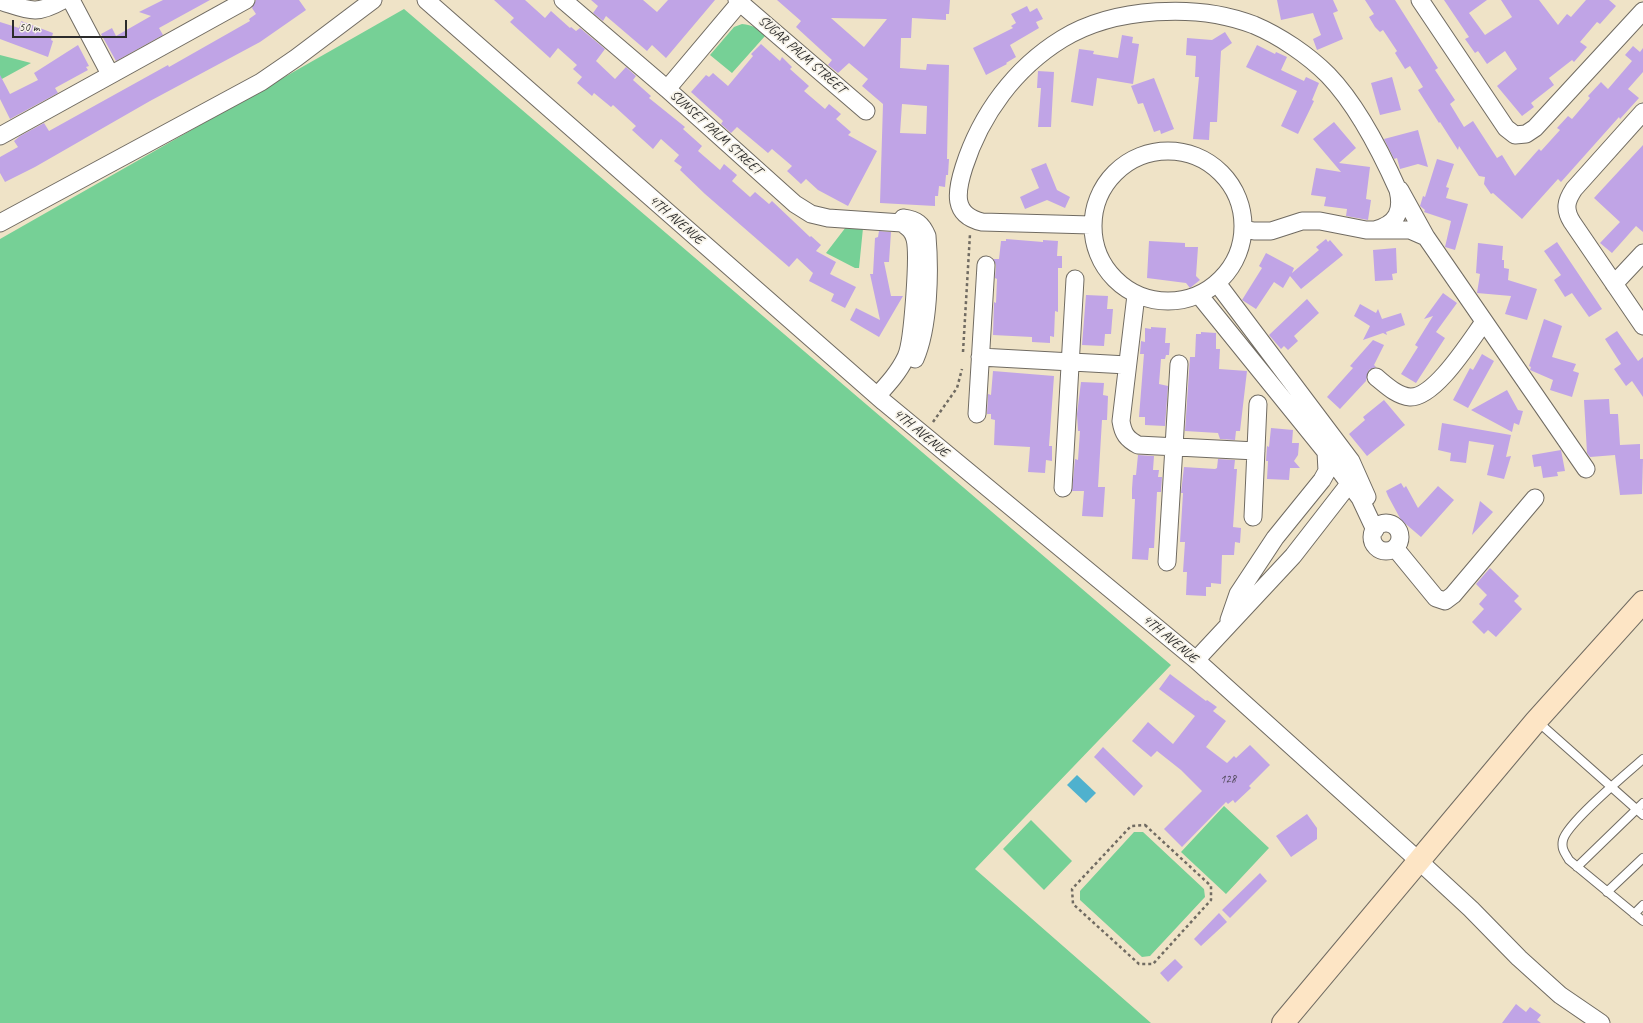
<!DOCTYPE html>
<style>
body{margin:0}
#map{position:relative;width:1643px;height:1023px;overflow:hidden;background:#efe3c7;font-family:Caveat,sans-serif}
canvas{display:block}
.scale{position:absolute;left:12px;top:20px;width:115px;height:18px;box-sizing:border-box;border:2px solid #2b2b2b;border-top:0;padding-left:5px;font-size:12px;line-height:14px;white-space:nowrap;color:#2b2b2b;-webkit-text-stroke:3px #f7f3e8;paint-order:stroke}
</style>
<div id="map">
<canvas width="1643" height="1023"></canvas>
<div class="scale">50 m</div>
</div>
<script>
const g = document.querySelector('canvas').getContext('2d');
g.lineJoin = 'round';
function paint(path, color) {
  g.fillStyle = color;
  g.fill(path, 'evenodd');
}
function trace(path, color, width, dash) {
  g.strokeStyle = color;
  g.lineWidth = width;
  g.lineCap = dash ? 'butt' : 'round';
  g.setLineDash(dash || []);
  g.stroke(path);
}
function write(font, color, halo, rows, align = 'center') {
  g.font = font + ' Caveat,sans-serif';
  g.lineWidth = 3.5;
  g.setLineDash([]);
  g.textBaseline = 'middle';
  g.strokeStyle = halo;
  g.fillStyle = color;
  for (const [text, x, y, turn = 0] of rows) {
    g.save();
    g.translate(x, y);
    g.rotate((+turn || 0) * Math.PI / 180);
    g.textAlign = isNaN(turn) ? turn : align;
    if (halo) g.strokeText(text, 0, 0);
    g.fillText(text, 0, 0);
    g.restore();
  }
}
paint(new Path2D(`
 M 404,9 L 1171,665 L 975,869 L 1151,1023 L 0,1023 L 0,239 Z
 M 742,24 C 753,25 758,28 765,36 L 732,73 L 710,55 L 734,27 Z
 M 0,55 L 31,63 L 0,80 Z
 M 846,227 L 863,228 L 859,268 L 855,268 L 826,253 Z
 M 1224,806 L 1269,848 L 1226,894 L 1181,852 Z
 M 1031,820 L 1072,861 L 1044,890 L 1003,849 Z
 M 1134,832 L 1143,832 L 1204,889 L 1205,897 L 1150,956 L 1142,957 L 1080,900 L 1080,891 Z`), '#76d096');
paint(new Path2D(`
 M 1077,775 L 1096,793 L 1086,803 L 1067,785 Z`), '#4fb1ce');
paint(new Path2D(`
 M 163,0 L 210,0 L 159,28 L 163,35 L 116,61 L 101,34 L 112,28 L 116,36 L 151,16 L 139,12 Z
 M 256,0 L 299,0 L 306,10 L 260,42 L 150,101 L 35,167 L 5,182 L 0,173 L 0,157 L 18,147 L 14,141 L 20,136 L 44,123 L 49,131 L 168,65 L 169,67 L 250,21 L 249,19 L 256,14 L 252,8 Z
 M 494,0 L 525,0 L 545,18 L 551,11 L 570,28 L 571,27 L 576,31 L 580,28 L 605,49 L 596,61 L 615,79 L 626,67 L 636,76 L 633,80 L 651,96 L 649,98 L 685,127 L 683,129 L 702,146 L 698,151 L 720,170 L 724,164 L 737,175 L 732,181 L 750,197 L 755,192 L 769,204 L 772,201 L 810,237 L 811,236 L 821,245 L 816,251 L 836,262 L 830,274 L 856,287 L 845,308 L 831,301 L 834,294 L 809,281 L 813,273 L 797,258 L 789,267 L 705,194 L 680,170 L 682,167 L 674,161 L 679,155 L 661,139 L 653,149 L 632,130 L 636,126 L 613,105 L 611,107 L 594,93 L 592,96 L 577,83 L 582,77 L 573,69 L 577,65 L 558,48 L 550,58 L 510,22 L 514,18 Z
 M 591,0 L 643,0 L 657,12 L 668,0 L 715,0 L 666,58 L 652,45 L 647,51 L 606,16 L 603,21 L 593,13 L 598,6 Z
 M 777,0 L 950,0 L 949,14 L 946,14 L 946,20 L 912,18 L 911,38 L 901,38 L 900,68 L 926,70 L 927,64 L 949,65 L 947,159 L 949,159 L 948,175 L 946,175 L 945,187 L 939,186 L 938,196 L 935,196 L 935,206 L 880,203 L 883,104 L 862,86 L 868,79 L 849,63 L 838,73 L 828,65 L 832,60 L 796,27 L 801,21 ZM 831,18 L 887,19 L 864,47 ZM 902,104 L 927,106 L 926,134 L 900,133 Z
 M 1277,0 L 1333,0 L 1338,11 L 1333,13 L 1343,39 L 1317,50 L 1313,39 L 1321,35 L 1313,13 L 1281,20 Z
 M 1365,0 L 1395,0 L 1438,68 L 1435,70 L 1455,100 L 1450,104 L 1464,127 L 1473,121 L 1497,158 L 1502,155 L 1515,176 L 1539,149 L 1541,151 L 1560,130 L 1557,128 L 1568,116 L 1572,119 L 1590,98 L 1588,96 L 1601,82 L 1608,89 L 1632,61 L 1625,55 L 1633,46 L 1640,52 L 1643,48 L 1643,72 L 1628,89 L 1639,98 L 1620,119 L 1619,117 L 1561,182 L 1558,179 L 1522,219 L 1493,193 L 1491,194 L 1484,184 L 1485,177 L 1479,176 L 1459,146 L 1458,150 L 1440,122 L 1439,123 L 1418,90 L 1423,87 L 1410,66 L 1405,69 L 1395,53 L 1397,51 L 1383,30 L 1380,32 L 1375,27 L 1369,17 L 1374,14 Z
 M 1444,0 L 1487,0 L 1469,13 L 1485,35 L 1512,17 L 1501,0 L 1539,0 L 1558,25 L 1567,14 L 1571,17 L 1586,0 L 1609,0 L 1616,6 L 1600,24 L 1597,22 L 1580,42 L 1587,47 L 1574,62 L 1572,60 L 1549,78 L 1554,85 L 1531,103 L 1534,107 L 1522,116 L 1497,86 L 1517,69 L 1505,51 L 1487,64 L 1478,51 L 1475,53 L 1465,39 L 1469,37 Z
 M 1027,6 L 1030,12 L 1037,8 L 1043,19 L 1036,22 L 1039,28 L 1010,45 L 1016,57 L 1006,63 L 1007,64 L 986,75 L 973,48 L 1013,28 L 1011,26 L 1016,23 L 1011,14 Z
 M 21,21 L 53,33 L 51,40 L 53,41 L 48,57 L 0,39 L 0,22 L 19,28 Z
 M 1225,32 L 1232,43 L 1221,51 L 1217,122 L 1210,122 L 1209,140 L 1193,139 L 1199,77 L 1195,77 L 1196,56 L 1186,55 L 1187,38 L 1212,40 Z
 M 1122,35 L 1133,37 L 1132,43 L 1139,44 L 1133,84 L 1097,78 L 1093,106 L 1071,102 L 1079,49 L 1094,51 L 1093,54 L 1118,58 Z
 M 761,44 L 780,61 L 782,57 L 792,67 L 790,69 L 809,86 L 804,91 L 825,109 L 829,104 L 841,114 L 836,119 L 851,132 L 848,135 L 877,151 L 848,206 L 818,190 L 806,179 L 801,184 L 787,171 L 792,166 L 772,149 L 768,153 L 737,127 L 731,133 L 721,124 L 723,121 L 691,92 L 706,75 L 709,77 L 713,73 L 728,86 L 753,56 L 751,54 Z
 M 78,45 L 89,66 L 86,67 L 88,70 L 55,88 L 58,93 L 10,119 L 0,99 L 0,75 L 10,94 L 38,80 L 34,73 Z
 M 1257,45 L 1275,54 L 1276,52 L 1287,57 L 1281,70 L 1304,81 L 1306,77 L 1319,83 L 1312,100 L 1314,101 L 1298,134 L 1281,126 L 1297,91 L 1246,67 Z
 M 1038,71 L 1054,72 L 1051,127 L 1038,127 L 1041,88 L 1037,88 Z
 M 1392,77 L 1401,110 L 1380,115 L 1371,83 Z
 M 1154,78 L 1174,129 L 1161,134 L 1160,130 L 1154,132 L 1143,103 L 1138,104 L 1131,86 Z
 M 1334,122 L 1356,148 L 1339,163 L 1370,167 L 1366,199 L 1371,200 L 1368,220 L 1346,216 L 1347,209 L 1324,206 L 1326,197 L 1311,195 L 1316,168 L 1341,172 L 1313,139 Z
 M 1418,130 L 1428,167 L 1418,164 L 1400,169 L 1397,158 L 1394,159 L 1384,139 Z
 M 1643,145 L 1643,232 L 1636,226 L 1612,253 L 1600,243 L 1620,222 L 1594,198 Z
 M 1437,159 L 1454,164 L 1446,187 L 1449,188 L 1446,198 L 1468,204 L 1455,250 L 1445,247 L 1451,221 L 1424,212 L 1425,210 L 1420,206 L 1423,196 L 1425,197 Z
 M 1046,163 L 1057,190 L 1070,197 L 1065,208 L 1047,200 L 1025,209 L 1020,197 L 1039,188 L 1031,169 Z
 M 879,231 L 891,232 L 889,262 L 884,262 L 891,296 L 903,296 L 879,337 L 850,320 L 856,308 L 880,320 L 870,274 L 873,274 L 875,238 L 878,237 Z
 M 1006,239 L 1043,242 L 1043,240 L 1058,241 L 1057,256 L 1062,256 L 1062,268 L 1058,268 L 1058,312 L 1055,311 L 1054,337 L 1050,336 L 1050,343 L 1032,342 L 1032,337 L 993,335 L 994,302 L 996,303 L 997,279 L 995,278 L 996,265 L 993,259 L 999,259 L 1001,241 L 1006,241 Z
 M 1326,239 L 1328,242 L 1330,240 L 1343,255 L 1301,289 L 1290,276 L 1283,288 L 1274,282 L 1256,309 L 1242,300 L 1262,268 L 1259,266 L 1266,253 L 1294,268 L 1292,273 L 1319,250 L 1316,247 Z
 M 1149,241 L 1185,243 L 1185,247 L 1198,247 L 1196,276 L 1200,280 L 1190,288 L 1186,283 L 1147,278 Z
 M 1557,242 L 1602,309 L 1589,317 L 1572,293 L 1565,297 L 1554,280 L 1561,275 L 1544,251 Z
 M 1478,243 L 1503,246 L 1502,260 L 1504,260 L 1504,268 L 1509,269 L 1508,280 L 1537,289 L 1527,320 L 1505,314 L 1511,296 L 1477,293 L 1480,274 L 1476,273 Z
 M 1396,248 L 1397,273 L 1392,274 L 1393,280 L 1375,281 L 1373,250 Z
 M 1443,293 L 1457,303 L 1436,332 L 1445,338 L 1416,383 L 1401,374 L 1418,347 L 1415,345 L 1433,316 L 1424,319 Z
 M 1086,295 L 1108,296 L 1107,309 L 1113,309 L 1111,334 L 1105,334 L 1104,346 L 1082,345 Z
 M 1307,299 L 1319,313 L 1294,336 L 1298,341 L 1288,350 L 1284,346 L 1281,349 L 1269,335 Z
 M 1360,304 L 1376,313 L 1378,309 L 1382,319 L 1401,313 L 1405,325 L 1386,332 L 1387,335 L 1383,333 L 1363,340 L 1370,326 L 1354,316 Z
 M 1544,319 L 1562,326 L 1552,357 L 1576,364 L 1573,371 L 1579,373 L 1572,397 L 1550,390 L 1553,380 L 1530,370 L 1531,367 L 1529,366 Z
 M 1151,327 L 1166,328 L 1165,343 L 1170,343 L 1169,355 L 1166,355 L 1165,359 L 1161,359 L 1159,384 L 1168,386 L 1165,426 L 1145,425 L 1145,417 L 1139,417 L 1144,354 L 1140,354 L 1141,341 L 1145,342 L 1145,328 L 1151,329 Z
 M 1617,331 L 1638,361 L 1643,357 L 1643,397 L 1632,381 L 1626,386 L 1614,369 L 1621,364 L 1605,339 Z
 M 1201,332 L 1216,333 L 1216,349 L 1220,349 L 1219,369 L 1247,371 L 1240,431 L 1236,431 L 1235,440 L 1220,439 L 1218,433 L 1185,431 L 1190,357 L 1195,357 L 1196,334 L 1201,334 Z
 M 1373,340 L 1384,345 L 1374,365 L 1376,367 L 1369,370 L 1366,381 L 1340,409 L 1327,397 L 1353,368 L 1350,366 Z
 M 1482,354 L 1494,361 L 1468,408 L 1453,400 L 1470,368 L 1473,370 Z
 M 993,371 L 1054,376 L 1049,446 L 1052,446 L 1052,461 L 1046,460 L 1045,473 L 1028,472 L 1030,447 L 994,445 L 995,420 L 991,419 L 991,414 L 987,414 L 988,394 L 991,395 Z
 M 1081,382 L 1104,383 L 1103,395 L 1108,396 L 1107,420 L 1102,420 L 1098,487 L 1105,487 L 1103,517 L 1082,516 L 1084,491 L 1072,491 L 1075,459 L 1078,460 L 1080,431 L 1078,431 L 1077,414 Z
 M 1507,390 L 1518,410 L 1523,411 L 1519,425 L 1514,423 L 1512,432 L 1471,410 Z
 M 1609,399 L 1610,414 L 1618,414 L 1620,445 L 1640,444 L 1640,459 L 1643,459 L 1642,494 L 1620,495 L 1615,455 L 1590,457 L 1587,453 L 1584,400 Z
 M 1384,400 L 1405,425 L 1367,456 L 1349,434 L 1365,420 L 1363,417 Z
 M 1442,423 L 1511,435 L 1506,457 L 1511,456 L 1504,479 L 1487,475 L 1494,445 L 1469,441 L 1466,463 L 1450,461 L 1451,453 L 1438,450 Z
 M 1271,428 L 1293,430 L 1292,443 L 1299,443 L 1298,455 L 1294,461 L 1300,468 L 1290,468 L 1289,480 L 1267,479 L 1268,461 L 1266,461 L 1267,446 L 1269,447 Z
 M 1561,450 L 1565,471 L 1557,472 L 1558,476 L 1543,478 L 1541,466 L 1534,467 L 1532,455 Z
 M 1138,455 L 1154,456 L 1153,470 L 1159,470 L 1158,477 L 1162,477 L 1161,492 L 1157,492 L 1154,548 L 1149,548 L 1148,560 L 1132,559 L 1135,499 L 1132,499 L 1132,489 L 1133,475 L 1136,475 Z
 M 1218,459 L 1235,460 L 1234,469 L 1237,469 L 1233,527 L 1241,528 L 1240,543 L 1235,542 L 1234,555 L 1222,555 L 1221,584 L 1211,583 L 1211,587 L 1206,587 L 1206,596 L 1186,595 L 1187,572 L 1183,572 L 1185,542 L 1180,542 L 1183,493 L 1181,493 L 1184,467 L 1215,469 L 1217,468 Z
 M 1401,483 L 1404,488 L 1406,486 L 1418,508 L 1438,486 L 1454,500 L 1421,537 L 1401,520 L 1388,496 L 1386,491 Z
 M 1480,501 L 1493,512 L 1472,535 Z
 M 1490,568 L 1519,596 L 1514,601 L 1522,609 L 1496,637 L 1488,630 L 1484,634 L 1472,622 L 1484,609 L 1479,604 L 1487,595 L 1476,584 Z
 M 1170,674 L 1206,701 L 1207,700 L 1217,707 L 1213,711 L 1226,721 L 1206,747 L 1227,763 L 1234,756 L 1236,758 L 1250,745 L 1270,765 L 1249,786 L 1251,788 L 1235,803 L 1233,800 L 1228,804 L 1226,802 L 1182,847 L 1164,829 L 1202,791 L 1181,770 L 1157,751 L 1151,757 L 1132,741 L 1148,722 L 1173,744 L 1195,716 L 1159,689 Z
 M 1103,747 L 1143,786 L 1134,796 L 1094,757 Z
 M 1307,814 L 1317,828 L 1317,839 L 1291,857 L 1276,836 Z
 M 1260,873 L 1267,881 L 1230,918 L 1222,910 Z
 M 1219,913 L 1227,922 L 1201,946 L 1194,939 Z
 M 1175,959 L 1183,967 L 1168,982 L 1160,973 Z
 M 1516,1004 L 1526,1012 L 1530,1007 L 1541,1015 L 1537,1020 L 1541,1023 L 1502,1023 Z`), '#c0a4e6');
const lane = new Path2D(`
 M 1537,721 L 1643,815
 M 1643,759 C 1627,773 1567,823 1563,840 C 1561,849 1565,853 1569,860 L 1643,921
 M 1577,867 L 1643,803
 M 1607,892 L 1643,858
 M 1634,914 L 1643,905`);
const street = new Path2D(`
 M 71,0 L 110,74
 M 426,0 L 884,402 L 1196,660 L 1419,861 L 1471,909 L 1519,958 L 1560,995 L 1601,1023
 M 563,0 L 667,89 L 795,204 L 811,214 L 828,218 L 902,223 C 909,228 913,231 915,239 C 919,254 913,343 906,357 C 899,372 888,384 877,396
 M 737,0 L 866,111
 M 1420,0 L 1506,128 L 1515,135 L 1526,134 L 1535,128 L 1643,11
 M 0,1 C 29,10 35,16 63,0
 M 667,89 L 742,0
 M 1643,112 L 1574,189 C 1566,201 1564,209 1572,222 L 1643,326
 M 0,136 L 246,0
 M1093 226a75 75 0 1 1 150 0a75 75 0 1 1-150 0Z
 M 1400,190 L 1426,237
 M 903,218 C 917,220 922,224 927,236 C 930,271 929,327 915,359
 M 0,223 L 261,82 L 296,58 L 373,0
 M 1091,225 L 982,222 C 952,215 956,192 964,167 C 981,114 1015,68 1062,39 C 1114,7 1198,3 1254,25 C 1280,36 1308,55 1328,75 C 1357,105 1381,152 1398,190 C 1403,211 1397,224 1375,230
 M 1243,229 L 1254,231 L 1271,231 L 1302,221 L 1320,221 L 1366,230 L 1410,230 L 1426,237 L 1586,469
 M 1217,283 L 1351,461 L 1367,497
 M 1614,284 L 1643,253
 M 1136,295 L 1121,421 C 1123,434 1127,439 1138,445 L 1256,451
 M 1199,295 L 1326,452 L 1360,498 L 1375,530
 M 980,357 L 1127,365
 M 1376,377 C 1386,385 1397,396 1410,397 C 1435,398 1470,341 1484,322
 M 977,414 L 986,265
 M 1063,488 L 1075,279
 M 1253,517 L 1258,404
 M1372 537a14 14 0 1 1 28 0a14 14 0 1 1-28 0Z
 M 1395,548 L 1436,598 L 1445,601 L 1453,595 L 1535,498
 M 1167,562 L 1179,364
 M 1229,620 L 1238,594 L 1275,538 L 1322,480 L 1327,471 L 1326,452
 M 1196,660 L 1293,556 L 1349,484 L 1352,474`);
const secondary = new Path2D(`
 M 1283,1023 L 1536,721 L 1643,602`);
trace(lane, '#706b62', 10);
trace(street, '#706b62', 19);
trace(secondary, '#706b62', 24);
trace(new Path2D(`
 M 963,352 L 970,234
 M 933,422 L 957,388 L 962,369
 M 1145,825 L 1211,886 L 1211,900 L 1153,964 L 1139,964 L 1073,904 L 1072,889 L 1131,826 Z`), '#706b62', 2.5, [3, 3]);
trace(lane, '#fff', 8);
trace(street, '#fff', 17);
trace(secondary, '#fde5c5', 22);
write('12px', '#50495a', null, [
 ["128",1228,780]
]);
write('14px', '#2b2b2b', '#f7f3e8', [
 ["SUGAR PALM STREET",802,55,41],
 ["SUNSET PALM STREET",716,133,42],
 ["4TH AVENUE",676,220,41],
 ["4TH AVENUE",921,433,40],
 ["4TH AVENUE",1170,639,40]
]);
</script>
